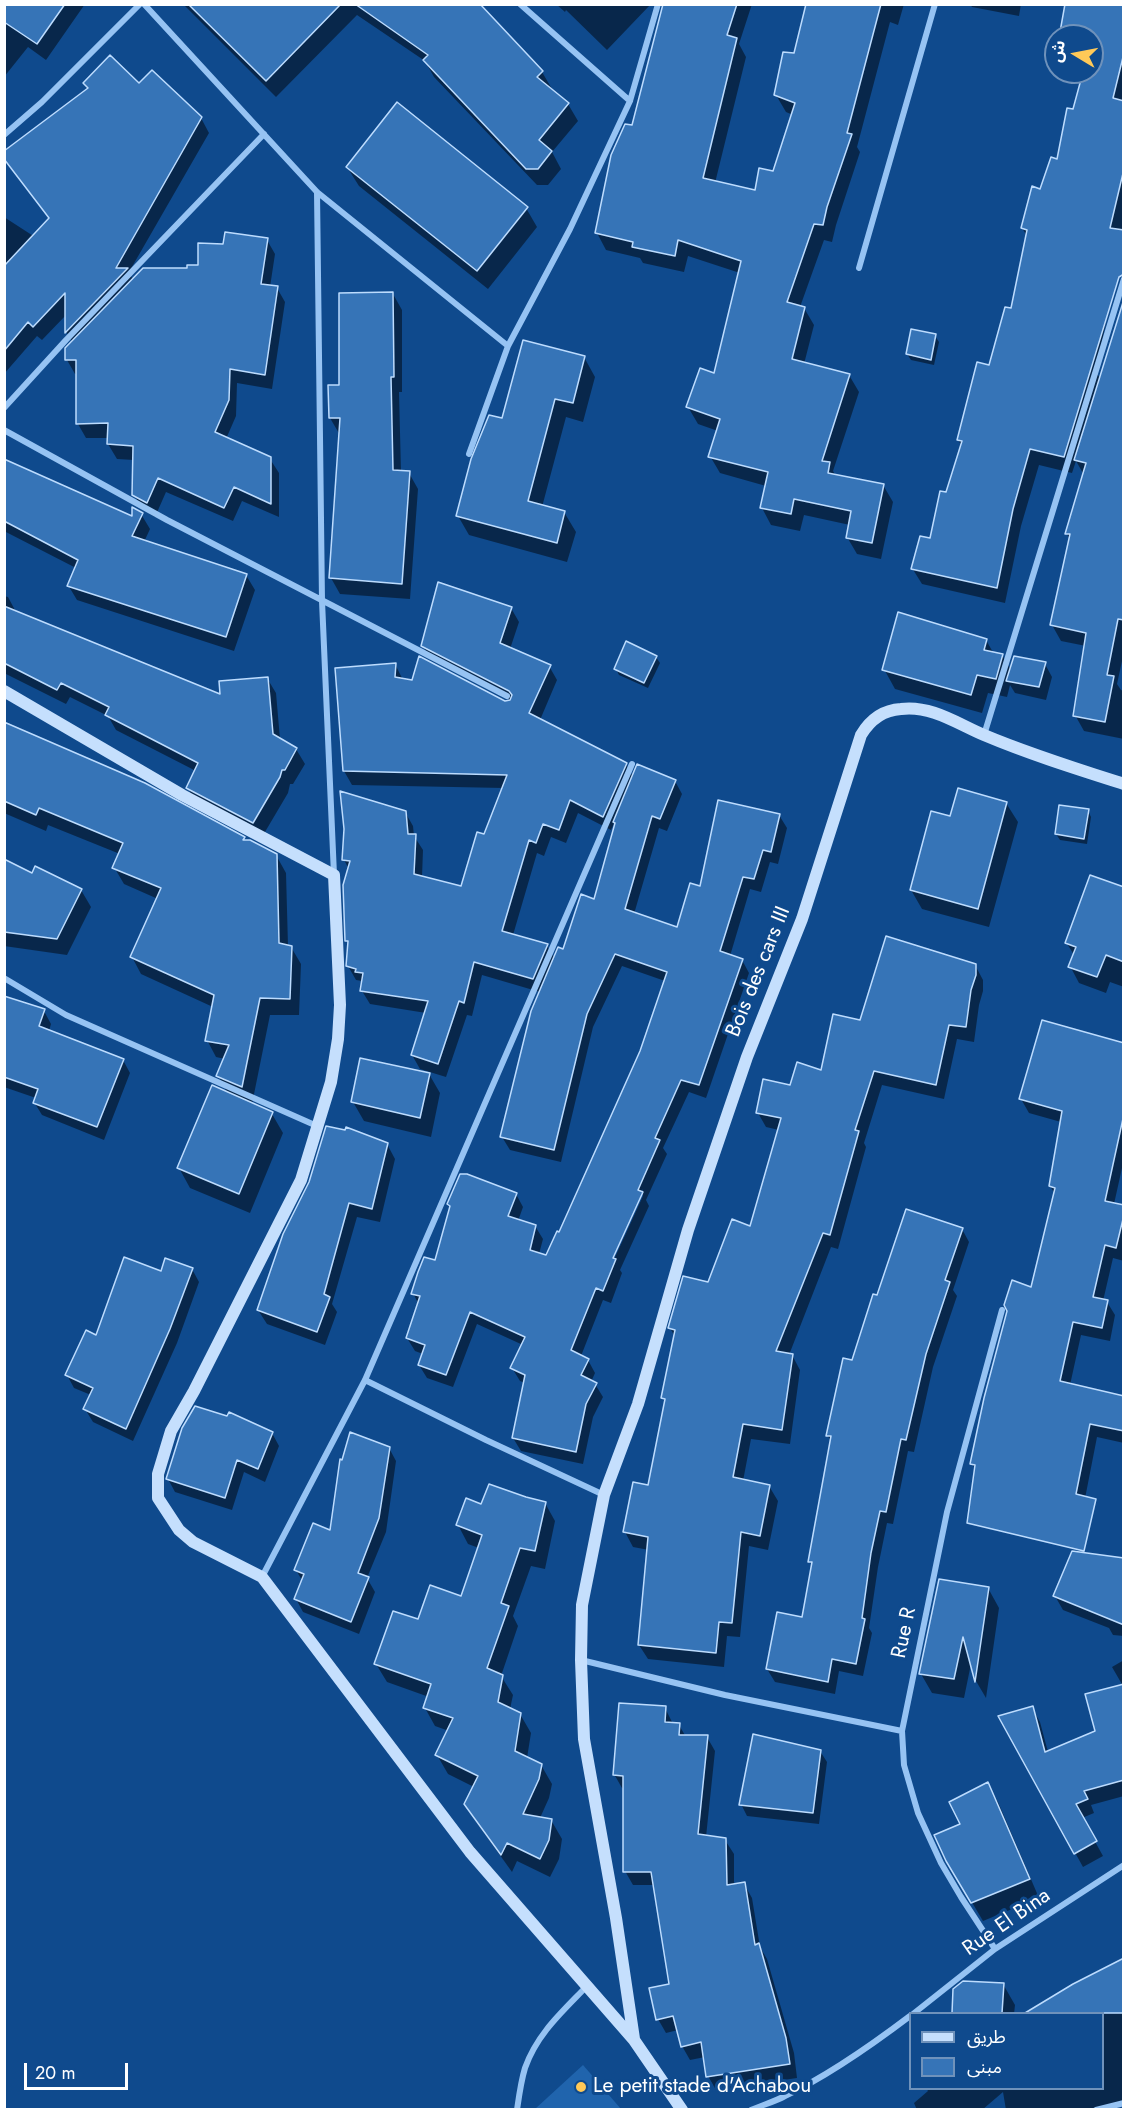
<!DOCTYPE html>
<meta charset="utf-8">
<style>
body{margin:0}
#map{position:relative;width:1128px;height:2114px;overflow:hidden;background:#0f4a8d;font-family:Jost,"Noto Sans Arabic",sans-serif}
canvas{display:block}
.frame{position:absolute;inset:0;border:6px solid #fff;pointer-events:none}
.legend{position:absolute;left:909px;top:2012px;width:195px;height:78px;box-sizing:border-box;background:#0f4a8d;border:2px solid #6f92bb;margin:0;padding:8px 10px;list-style:none;font-size:18px;color:#fff}
.legend li{display:flex;align-items:center;gap:12px;height:30px}
.legend b{width:30px;border:2px solid #6f92bb}
.north{position:absolute;left:1044px;top:24px;width:60px;height:60px;box-sizing:border-box;background:#0f4a8d;border:2px solid #6f92bb;border-radius:50%;rotate:280deg;font-size:16px;font-weight:700;line-height:24px;text-align:center;color:#fff}
.north::after{content:'';display:block;margin:auto;width:21px;height:27px;background:#ffc958;clip-path:polygon(50% 0,100% 100%,50% 72%,0 100%)}
.scale{position:absolute;left:24px;top:2063px;width:104px;height:27px;box-sizing:border-box;border:3px solid #fff;border-top:0;padding-left:8px;font-size:18px;line-height:21px;white-space:nowrap;color:#fff;-webkit-text-stroke:4px #0f4a8d;paint-order:stroke}
</style>
<div id="map">
<canvas width="1128" height="2114"></canvas>
<div class="frame"></div>
<ul class="legend">
<li><b style="height:8px;background:#c5dffd"></b>طريق</li>
<li><b style="height:16px;background:#3674b7"></b>مبنى</li>
</ul>
<div class="north">ش</div>
<div class="scale">20 m</div>
</div>
<script>
const g = document.querySelector('canvas').getContext('2d');
g.lineJoin = 'round';
function paint(path, color) {
  g.fillStyle = color;
  g.fill(path, 'evenodd');
}
function trace(path, color, width, dash) {
  g.strokeStyle = color;
  g.lineWidth = width;
  g.lineCap = dash ? 'butt' : 'round';
  g.setLineDash(dash || []);
  g.stroke(path);
}
function write(font, color, halo, rows, align = 'center') {
  g.font = font + ' Jost,sans-serif';
  g.lineWidth = 6;
  g.setLineDash([]);
  g.textBaseline = 'middle';
  g.strokeStyle = halo;
  g.fillStyle = color;
  for (const [text, x, y, turn = 0] of rows) {
    g.save();
    g.translate(x, y);
    g.rotate((+turn || 0) * Math.PI / 180);
    g.textAlign = isNaN(turn) ? turn : align;
    if (halo) g.strokeText(text, 0, 0);
    g.fillText(text, 0, 0);
    g.restore();
  }
}
paint(new Path2D(`
 M 583,2065 L 621,2109 L 535,2109 Z`), '#2064ad');
paint(new Path2D(`
 M 4,4 L 85,4 L 46,60 L 28,47 L 4,77 Z
 M 183,4 L 478,4 L 542,72 L 552,89 L 551,90 L 568,104 L 578,121 L 552,152 L 561,169 L 548,185 L 537,185 L 434,77 L 425,61 L 357,15 L 276,97 Z
 M 556,4 L 651,4 L 607,50 L 566,10 L 565,12 Z
 M 664,4 L 752,4 L 739,44 L 746,57 L 715,183 L 756,192 L 774,173 L 793,115 L 786,112 L 776,95 L 795,54 L 808,4 L 904,4 L 898,25 L 890,22 L 857,147 L 860,152 L 836,225 L 832,242 L 824,240 L 800,307 L 804,308 L 814,325 L 804,364 L 849,375 L 859,392 L 833,471 L 836,476 L 883,485 L 893,502 L 881,559 L 857,554 L 847,537 L 850,525 L 804,515 L 800,531 L 771,525 L 762,508 L 766,486 L 720,473 L 710,456 L 718,431 L 698,424 L 688,407 L 716,375 L 740,273 L 688,256 L 684,272 L 643,263 L 640,258 L 606,250 L 597,233 L 633,127 Z
 M 970,4 L 1021,4 L 1019,16 L 972,7 Z
 M 1124,4 L 1124,223 L 1119,243 L 1121,247 L 1096,371 L 1100,379 L 1124,368 L 1124,652 L 1117,684 L 1121,690 L 1124,691 L 1124,739 L 1084,731 L 1075,715 L 1086,646 L 1061,641 L 1052,625 L 1070,540 L 1067,534 L 1084,475 L 1076,461 L 1072,473 L 1039,465 L 1021,526 L 1005,603 L 922,584 L 912,568 L 931,539 L 962,446 L 958,440 L 1012,310 L 1027,236 L 1022,228 L 1058,161 L 1075,111 L 1084,72 L 1092,72 L 1092,36 L 1064,36 L 1061,31 Z
 M 85,83 L 140,85 L 201,118 L 209,133 L 129,272 L 133,280 L 199,267 L 225,245 L 267,240 L 275,254 L 270,287 L 277,288 L 285,302 L 272,389 L 237,383 L 236,416 L 226,439 L 270,459 L 279,473 L 279,517 L 242,501 L 233,521 L 166,492 L 155,517 L 142,509 L 134,494 L 134,460 L 117,459 L 108,444 L 109,438 L 86,438 L 78,424 L 77,374 L 75,374 L 67,360 L 73,343 L 67,333 L 67,314 L 42,340 L 37,336 L 4,374 L 4,217 L 89,272 L 4,157 L 89,89 Z
 M 347,167 L 526,208 L 537,227 L 488,289 L 359,186 Z
 M 393,294 L 402,310 L 402,392 L 399,392 L 401,472 L 409,473 L 418,489 L 410,599 L 340,594 L 331,578 L 340,435 L 330,418 L 340,386 Z
 M 935,336 L 939,342 L 934,365 L 911,360 L 907,354 Z
 M 584,357 L 595,377 L 583,422 L 566,417 L 542,507 L 564,512 L 576,532 L 567,562 L 469,535 L 458,516 Z
 M 4,461 L 134,518 L 141,514 L 150,529 L 144,542 L 246,575 L 255,590 L 234,651 L 77,600 L 68,585 L 76,568 L 4,531 Z
 M 4,596 L 8,597 L 16,612 L 222,696 L 267,678 L 276,693 L 280,739 L 296,749 L 305,764 L 293,784 L 290,784 L 288,793 L 262,837 L 196,803 L 188,788 L 196,771 L 116,730 L 108,716 L 70,697 L 66,704 L 4,673 Z
 M 511,608 L 519,622 L 510,649 L 549,666 L 557,680 L 540,720 L 626,764 L 633,777 L 675,781 L 682,794 L 667,831 L 659,828 L 634,914 L 678,929 L 701,888 L 779,815 L 787,828 L 778,864 L 770,862 L 761,892 L 750,889 L 730,956 L 742,960 L 749,973 L 706,1098 L 689,1092 L 663,1148 L 667,1154 L 646,1200 L 649,1206 L 620,1270 L 622,1273 L 611,1303 L 603,1300 L 581,1356 L 588,1360 L 595,1373 L 591,1382 L 595,1384 L 603,1397 L 593,1417 L 583,1464 L 521,1451 L 513,1438 L 525,1383 L 520,1381 L 512,1368 L 523,1345 L 477,1324 L 453,1387 L 427,1378 L 419,1365 L 423,1354 L 415,1351 L 407,1338 L 419,1305 L 413,1293 L 436,1262 L 451,1209 L 449,1204 L 516,1194 L 523,1207 L 518,1221 L 535,1226 L 543,1239 L 539,1254 L 546,1257 L 560,1234 L 641,1052 L 665,981 L 622,966 L 593,1027 L 561,1162 L 510,1150 L 502,1137 L 540,992 L 482,975 L 472,1016 L 467,1015 L 446,1077 L 420,1069 L 412,1055 L 426,1013 L 370,1004 L 362,991 L 362,981 L 356,980 L 348,966 L 349,869 L 344,860 L 405,812 L 413,826 L 414,836 L 423,850 L 422,877 L 462,888 L 504,788 L 352,785 L 344,771 L 395,664 L 403,680 L 504,702 L 512,701 L 431,660 L 423,646 ZM 578,813 L 611,830 L 616,819 L 618,819 L 595,901 L 564,950 L 555,959 L 547,946 L 513,935 L 537,853 L 544,856 L 551,837 L 566,843 ZM 643,1189 L 643,1196 L 611,1266 L 608,1264 Z
 M 986,640 L 994,654 L 1002,655 L 1011,670 L 1045,664 L 1052,677 L 1046,700 L 1015,693 L 1010,685 L 1007,697 L 988,693 L 982,713 L 895,689 L 884,669 Z
 M 656,657 L 660,663 L 648,688 L 619,675 L 616,669 Z
 M 4,724 L 276,855 L 286,873 L 288,946 L 291,947 L 301,964 L 299,1015 L 270,1015 L 252,1104 L 272,1114 L 283,1133 L 250,1213 L 190,1188 L 179,1168 L 228,1094 L 218,1075 L 225,1059 L 216,1057 L 207,1040 L 213,1007 L 141,974 L 132,957 L 158,899 L 124,884 L 114,867 L 120,854 L 48,825 L 46,831 L 4,813 Z
 M 1006,803 L 1018,822 L 989,927 L 922,909 L 911,890 L 951,818 Z
 M 1088,811 L 1091,817 L 1087,844 L 1060,840 L 1056,834 Z
 M 4,861 L 32,875 L 81,890 L 91,907 L 67,955 L 4,946 Z
 M 1124,889 L 1124,987 L 1110,982 L 1106,993 L 1079,983 L 1070,966 L 1074,955 L 1066,942 Z
 M 975,965 L 983,980 L 983,991 L 979,1005 L 974,1042 L 957,1039 L 944,1099 L 882,1085 L 864,1143 L 866,1147 L 838,1249 L 831,1247 L 789,1355 L 792,1355 L 800,1370 L 790,1444 L 751,1439 L 743,1481 L 769,1486 L 778,1501 L 768,1550 L 749,1546 L 740,1637 L 727,1636 L 724,1667 L 648,1659 L 639,1645 L 649,1550 L 633,1547 L 625,1532 L 649,1487 L 666,1403 L 663,1398 L 675,1337 L 670,1328 L 709,1284 L 751,1228 L 779,1130 L 766,1127 L 758,1113 L 791,1086 L 822,1072 L 861,1022 Z
 M 4,997 L 44,1011 L 51,1024 L 49,1031 L 123,1060 L 130,1073 L 104,1140 L 42,1115 L 34,1102 L 36,1098 L 4,1087 Z
 M 1124,1044 L 1124,1159 L 1114,1204 L 1124,1206 L 1124,1261 L 1113,1258 L 1103,1301 L 1107,1302 L 1115,1315 L 1110,1341 L 1081,1335 L 1070,1385 L 1124,1397 L 1124,1443 L 1097,1437 L 1081,1519 L 976,1470 L 972,1464 L 1032,1289 L 1055,1194 L 1050,1186 L 1061,1122 L 1029,1113 L 1021,1099 Z
 M 429,1074 L 440,1093 L 431,1137 L 364,1121 L 353,1102 Z
 M 387,1144 L 395,1159 L 380,1222 L 357,1217 L 332,1304 L 337,1312 L 325,1345 L 267,1324 L 258,1310 Z
 M 962,1229 L 969,1242 L 953,1290 L 957,1296 L 933,1367 L 914,1452 L 908,1451 L 893,1524 L 887,1523 L 878,1567 L 869,1628 L 872,1633 L 863,1676 L 839,1671 L 835,1694 L 775,1682 L 767,1669 L 804,1619 L 813,1567 L 810,1561 L 832,1442 L 827,1435 L 853,1361 L 878,1297 Z
 M 192,1269 L 199,1282 L 177,1343 L 133,1441 L 93,1422 L 85,1409 L 91,1395 L 74,1388 L 67,1375 L 97,1337 L 162,1272 Z
 M 272,1433 L 279,1446 L 265,1482 L 244,1472 L 232,1510 L 175,1492 L 168,1479 Z
 M 389,1448 L 396,1461 L 386,1532 L 367,1578 L 375,1592 L 359,1634 L 303,1612 L 296,1599 L 303,1582 L 296,1570 L 331,1533 Z
 M 545,1503 L 555,1521 L 545,1569 L 531,1566 L 513,1616 L 518,1626 L 501,1676 L 513,1695 L 510,1709 L 520,1714 L 531,1733 L 527,1758 L 541,1765 L 552,1784 L 549,1798 L 540,1818 L 551,1820 L 562,1839 L 559,1859 L 550,1877 L 517,1861 L 512,1872 L 477,1823 L 466,1804 L 474,1787 L 448,1774 L 437,1755 L 449,1731 L 435,1726 L 425,1708 L 429,1697 L 387,1682 L 376,1664 L 419,1621 L 462,1598 L 479,1548 L 468,1544 L 458,1525 L 482,1506 Z
 M 1124,1559 L 1124,1636 L 1113,1635 L 1109,1628 L 1063,1610 L 1055,1596 Z
 M 988,1588 L 999,1608 L 986,1698 L 976,1681 L 971,1664 L 964,1698 L 932,1693 L 921,1674 Z
 M 1124,1660 L 1124,1796 L 1091,1805 L 1094,1813 L 1082,1818 L 1103,1856 L 1083,1867 L 1000,1717 L 1032,1708 L 1040,1722 L 1048,1752 L 1097,1731 L 1123,1686 L 1112,1667 Z
 M 665,1708 L 673,1724 L 679,1725 L 686,1737 L 707,1737 L 715,1751 L 706,1837 L 725,1840 L 734,1854 L 734,1886 L 744,1884 L 752,1898 L 760,1947 L 767,1959 L 794,2053 L 797,2078 L 716,2090 L 708,2076 L 705,2057 L 690,2060 L 682,2046 L 678,2030 L 666,2033 L 658,2019 L 671,1985 L 654,1885 L 633,1885 L 625,1871 L 624,1789 L 622,1788 L 614,1774 Z
 M 820,1751 L 827,1762 L 819,1824 L 747,1816 L 741,1804 Z
 M 987,1784 L 998,1802 L 1039,1898 L 983,1921 L 947,1860 L 962,1825 Z
 M 1124,1960 L 1124,2105 L 1110,2107 L 1110,2110 L 1006,2110 L 1003,2092 L 982,2110 L 917,2110 L 914,2103 L 928,2091 L 926,2088 L 1102,2088 L 1102,2014 L 1032,2014 L 1074,1986 Z
 M 1003,1984 L 1015,2005 L 1014,2014 L 953,2014 L 955,1990 Z`), '#0007');
const building = new Path2D(`
 M 4,4 L 65,4 L 37,44 L 4,22 Z
 M 188,4 L 341,4 L 266,81 Z
 M 355,4 L 480,4 L 543,71 L 537,77 L 569,103 L 539,140 L 552,151 L 538,169 L 526,169 L 423,60 L 428,55 Z
 M 663,4 L 737,4 L 727,35 L 737,38 L 703,178 L 755,190 L 759,168 L 773,171 L 795,103 L 774,95 L 783,52 L 794,53 L 806,4 L 881,4 L 847,133 L 852,134 L 827,207 L 823,225 L 814,224 L 787,302 L 805,307 L 792,359 L 850,374 L 822,461 L 830,462 L 828,473 L 884,484 L 872,543 L 846,538 L 851,511 L 794,499 L 791,514 L 760,508 L 768,472 L 708,457 L 720,419 L 686,407 L 700,368 L 714,373 L 741,261 L 678,240 L 675,256 L 632,247 L 633,242 L 595,233 L 611,155 L 625,124 L 632,125 Z
 M 1065,4 L 1124,4 L 1124,53 L 1113,98 L 1124,101 L 1124,169 L 1110,228 L 1124,230 L 1124,274 L 1119,277 L 1064,457 L 1030,449 L 1013,509 L 997,588 L 911,569 L 920,536 L 930,538 L 940,491 L 946,492 L 962,441 L 957,440 L 977,362 L 989,365 L 1005,307 L 1011,308 L 1027,230 L 1021,228 L 1032,186 L 1040,189 L 1051,157 L 1057,159 L 1067,108 L 1073,109 L 1083,72 L 1092,72 L 1092,36 L 1060,32 Z
 M 110,55 L 139,83 L 152,70 L 202,117 L 116,268 L 128,268 L 65,333 L 65,293 L 33,327 L 28,322 L 4,351 L 4,266 L 49,218 L 4,159 L 4,151 L 88,88 L 83,83 Z
 M 397,102 L 528,207 L 477,271 L 346,167 Z
 M 225,232 L 268,238 L 261,284 L 278,286 L 265,375 L 230,369 L 229,400 L 215,432 L 271,457 L 271,504 L 234,487 L 224,508 L 158,478 L 147,503 L 132,495 L 133,446 L 107,444 L 108,423 L 76,424 L 76,360 L 65,360 L 65,348 L 143,268 L 187,268 L 187,265 L 198,265 L 198,243 L 223,244 Z
 M 393,292 L 394,377 L 391,377 L 393,470 L 410,471 L 402,584 L 329,578 L 340,418 L 329,418 L 328,385 L 339,385 L 339,293 Z
 M 1124,299 L 1124,620 L 1118,619 L 1107,675 L 1114,676 L 1105,722 L 1073,716 L 1086,633 L 1050,625 L 1070,534 L 1065,534 L 1086,463 L 1074,460 Z
 M 911,329 L 936,334 L 931,360 L 906,354 Z
 M 523,340 L 585,356 L 573,403 L 555,399 L 528,501 L 565,511 L 557,543 L 456,516 L 471,459 L 489,415 L 502,418 Z
 M 4,459 L 132,516 L 132,507 L 143,513 L 132,536 L 247,574 L 226,637 L 67,586 L 78,560 L 4,521 Z
 M 438,582 L 512,607 L 500,643 L 551,665 L 529,713 L 627,763 L 603,817 L 570,800 L 559,830 L 543,824 L 536,843 L 529,840 L 502,931 L 548,944 L 533,979 L 474,962 L 464,1003 L 459,1001 L 438,1064 L 411,1055 L 428,1001 L 360,991 L 363,973 L 355,972 L 356,969 L 346,966 L 348,941 L 345,941 L 343,885 L 350,861 L 342,860 L 344,829 L 340,791 L 406,811 L 408,834 L 416,834 L 414,874 L 461,886 L 477,832 L 484,834 L 507,775 L 343,771 L 335,668 L 396,663 L 395,677 L 412,680 L 419,656 L 505,701 L 510,700 L 512,695 L 509,691 L 421,646 Z
 M 4,606 L 220,694 L 219,681 L 268,677 L 273,734 L 297,748 L 285,770 L 282,770 L 280,777 L 253,823 L 186,788 L 198,763 L 105,715 L 109,707 L 61,683 L 57,690 L 4,663 Z
 M 898,612 L 987,639 L 984,650 L 1003,654 L 996,679 L 977,675 L 971,695 L 882,670 Z
 M 626,641 L 657,656 L 644,683 L 614,669 Z
 M 1014,656 L 1046,662 L 1039,687 L 1006,681 Z
 M 4,722 L 145,783 L 245,837 L 243,840 L 250,840 L 277,854 L 279,943 L 292,946 L 290,999 L 260,998 L 242,1087 L 216,1076 L 229,1045 L 205,1041 L 214,995 L 130,957 L 161,888 L 112,868 L 123,843 L 39,808 L 36,815 L 4,801 Z
 M 637,764 L 676,780 L 660,819 L 652,816 L 625,909 L 677,927 L 690,883 L 700,886 L 718,800 L 780,814 L 771,852 L 763,850 L 754,879 L 743,877 L 720,951 L 743,959 L 699,1085 L 681,1080 L 655,1138 L 660,1140 L 638,1190 L 643,1192 L 613,1258 L 616,1259 L 603,1291 L 596,1288 L 571,1350 L 589,1359 L 581,1375 L 597,1383 L 586,1404 L 576,1452 L 512,1438 L 525,1375 L 510,1368 L 525,1337 L 470,1312 L 446,1375 L 418,1365 L 425,1345 L 406,1338 L 420,1296 L 411,1294 L 418,1272 L 424,1257 L 435,1260 L 450,1206 L 447,1204 L 460,1174 L 467,1174 L 517,1193 L 508,1216 L 536,1225 L 530,1250 L 546,1255 L 557,1231 L 559,1232 L 640,1051 L 667,972 L 615,954 L 587,1014 L 554,1150 L 500,1137 L 531,1011 L 558,947 L 563,949 L 581,894 L 594,899 L 615,823 L 613,822 Z
 M 958,788 L 1007,802 L 978,909 L 910,890 L 931,811 L 950,816 Z
 M 1059,805 L 1089,809 L 1084,839 L 1055,834 Z
 M 4,859 L 32,873 L 35,866 L 82,889 L 57,939 L 4,932 Z
 M 1090,875 L 1124,887 L 1124,962 L 1106,955 L 1097,977 L 1068,967 L 1076,947 L 1065,943 Z
 M 886,936 L 976,964 L 976,975 L 971,990 L 966,1027 L 949,1025 L 936,1085 L 874,1071 L 855,1130 L 859,1131 L 830,1235 L 823,1233 L 776,1351 L 793,1354 L 782,1430 L 743,1424 L 733,1477 L 770,1485 L 760,1536 L 741,1532 L 732,1623 L 719,1622 L 716,1653 L 638,1645 L 648,1537 L 623,1532 L 633,1482 L 648,1485 L 665,1399 L 661,1398 L 675,1330 L 668,1328 L 683,1276 L 708,1282 L 732,1219 L 750,1226 L 781,1118 L 756,1113 L 763,1079 L 790,1085 L 797,1062 L 821,1070 L 833,1014 L 860,1020 Z
 M 4,996 L 45,1009 L 39,1026 L 124,1059 L 97,1127 L 33,1103 L 38,1089 L 4,1077 Z
 M 1042,1020 L 1124,1043 L 1124,1114 L 1105,1201 L 1124,1205 L 1124,1215 L 1116,1248 L 1105,1245 L 1093,1297 L 1108,1300 L 1102,1328 L 1073,1322 L 1060,1381 L 1124,1396 L 1124,1431 L 1090,1424 L 1076,1494 L 1096,1499 L 1084,1551 L 967,1523 L 975,1465 L 970,1464 L 984,1398 L 1007,1311 L 1004,1305 L 1012,1280 L 1031,1287 L 1055,1188 L 1049,1186 L 1062,1111 L 1019,1099 Z
 M 360,1058 L 430,1073 L 420,1118 L 351,1102 Z
 M 212,1085 L 273,1112 L 239,1194 L 177,1168 Z
 M 326,1126 L 345,1130 L 346,1127 L 388,1143 L 372,1209 L 349,1203 L 324,1294 L 330,1297 L 317,1332 L 257,1310 L 283,1234 L 309,1182 Z
 M 906,1209 L 963,1228 L 945,1280 L 950,1282 L 926,1354 L 906,1440 L 901,1439 L 886,1512 L 880,1511 L 871,1553 L 862,1618 L 865,1619 L 856,1664 L 832,1659 L 828,1682 L 766,1669 L 777,1612 L 802,1617 L 812,1562 L 808,1562 L 831,1436 L 826,1436 L 843,1358 L 852,1360 L 873,1294 L 877,1295 Z
 M 124,1257 L 161,1271 L 165,1258 L 193,1268 L 170,1329 L 126,1429 L 83,1409 L 93,1388 L 65,1375 L 86,1330 L 96,1335 Z
 M 195,1406 L 227,1416 L 229,1412 L 273,1432 L 258,1469 L 237,1460 L 225,1498 L 166,1479 L 182,1428 Z
 M 350,1432 L 390,1447 L 379,1518 L 358,1573 L 369,1577 L 351,1622 L 294,1599 L 304,1574 L 294,1570 L 313,1523 L 330,1530 L 340,1459 L 342,1460 Z
 M 489,1484 L 526,1497 L 546,1502 L 535,1551 L 520,1548 L 501,1603 L 509,1606 L 487,1668 L 503,1675 L 498,1702 L 521,1713 L 515,1751 L 542,1764 L 539,1779 L 523,1814 L 552,1819 L 549,1840 L 540,1859 L 507,1843 L 501,1855 L 464,1804 L 478,1776 L 435,1755 L 453,1718 L 423,1708 L 431,1684 L 374,1664 L 393,1611 L 418,1619 L 430,1585 L 461,1596 L 482,1535 L 456,1525 L 466,1498 L 481,1504 Z
 M 1072,1551 L 1124,1558 L 1124,1625 L 1053,1596 Z
 M 939,1579 L 989,1587 L 975,1682 L 963,1637 L 954,1679 L 919,1674 Z
 M 1124,1684 L 1124,1780 L 1084,1791 L 1088,1799 L 1076,1804 L 1097,1841 L 1074,1854 L 998,1716 L 1033,1706 L 1045,1752 L 1095,1731 L 1085,1694 Z
 M 619,1703 L 666,1706 L 665,1722 L 680,1723 L 679,1735 L 708,1735 L 698,1834 L 726,1838 L 727,1885 L 745,1882 L 755,1945 L 759,1943 L 786,2038 L 790,2064 L 706,2077 L 701,2042 L 681,2047 L 673,2016 L 656,2020 L 649,1988 L 669,1984 L 651,1872 L 623,1872 L 623,1776 L 613,1775 Z
 M 753,1734 L 821,1750 L 813,1813 L 739,1805 Z
 M 988,1782 L 1030,1879 L 971,1903 L 946,1861 L 934,1835 L 960,1824 L 949,1802 Z
 M 1124,1958 L 1124,2013 L 1025,2013 L 1073,1984 Z
 M 963,1981 L 1004,1983 L 1002,2013 L 952,2013 L 953,1989 Z`);
paint(building, '#3674b7');
trace(building, '#bddcfe', 1.5);
trace(new Path2D(`
 M 144,4 L 317,192 L 508,346
 M 520,4 L 630,101
 M 4,135 L 42,102 L 140,4
 M 317,192 L 322,601 L 334,875
 M 859,268 L 935,4
 M 4,408 L 66,340 L 264,134
 M 4,430 L 167,520 L 507,696
 M 469,454 L 508,346 L 570,229 L 630,101 L 658,4
 M 984,735 L 1124,279
 M 4,978 L 66,1015 L 317,1126
 M 365,1380 L 486,1440 L 604,1495
 M 262,1577 L 365,1380 L 632,764
 M 581,1660 L 725,1695 L 902,1731
 M 995,1949 L 961,1897 L 941,1863 L 918,1813 L 904,1765 L 902,1731 L 947,1512 L 1002,1310
 M 913,2014 L 995,1949 L 1124,1865
 M 517,2110 C 519,2096 521,2081 525,2068 C 537,2034 562,2012 586,1987
 M 751,2110 C 762,2105 774,2102 785,2096 C 828,2076 873,2044 910,2016
 M 1096,2110 L 1124,2103`), '#96c3f3', 6);
trace(new Path2D(`
 M 4,691 L 182,795 L 334,875 L 340,1005 L 338,1039 L 331,1082 L 301,1180 L 194,1391 L 171,1431 L 158,1474 L 158,1498 L 179,1530 L 193,1542 L 262,1577 L 470,1852 L 634,2040 L 682,2110
 M 634,2039 L 616,1918 L 584,1739 L 581,1660 L 582,1605 L 604,1495 L 638,1404 L 688,1230 L 747,1057 L 802,919 L 861,735 C 870,720 883,710 901,709 C 931,705 958,724 984,735 C 1029,754 1077,769 1124,784`), '#c5dffd', 12);
for (const [x, y, r, color] of [
 [581,2087,6,"#ffc958"]
]) {
  const dot = new Path2D();
  dot.arc(x, y, r, 0, 2 * Math.PI);
  g.fillStyle = color;
  g.fill(dot);
  trace(dot, '#0f4a8d', 2);
}
write('21px', '#fff', '#0f4a8d', [
 ["Bois des cars III",759,972,-68],
 ["Rue R",905,1633,-78],
 ["Rue El Bina",1007,1923,-35]
]);
write('21px', '#fff', '#0f4a8d', [
 ["Le petit stade d'Achabou",593,2087]
], 'left');
</script>
